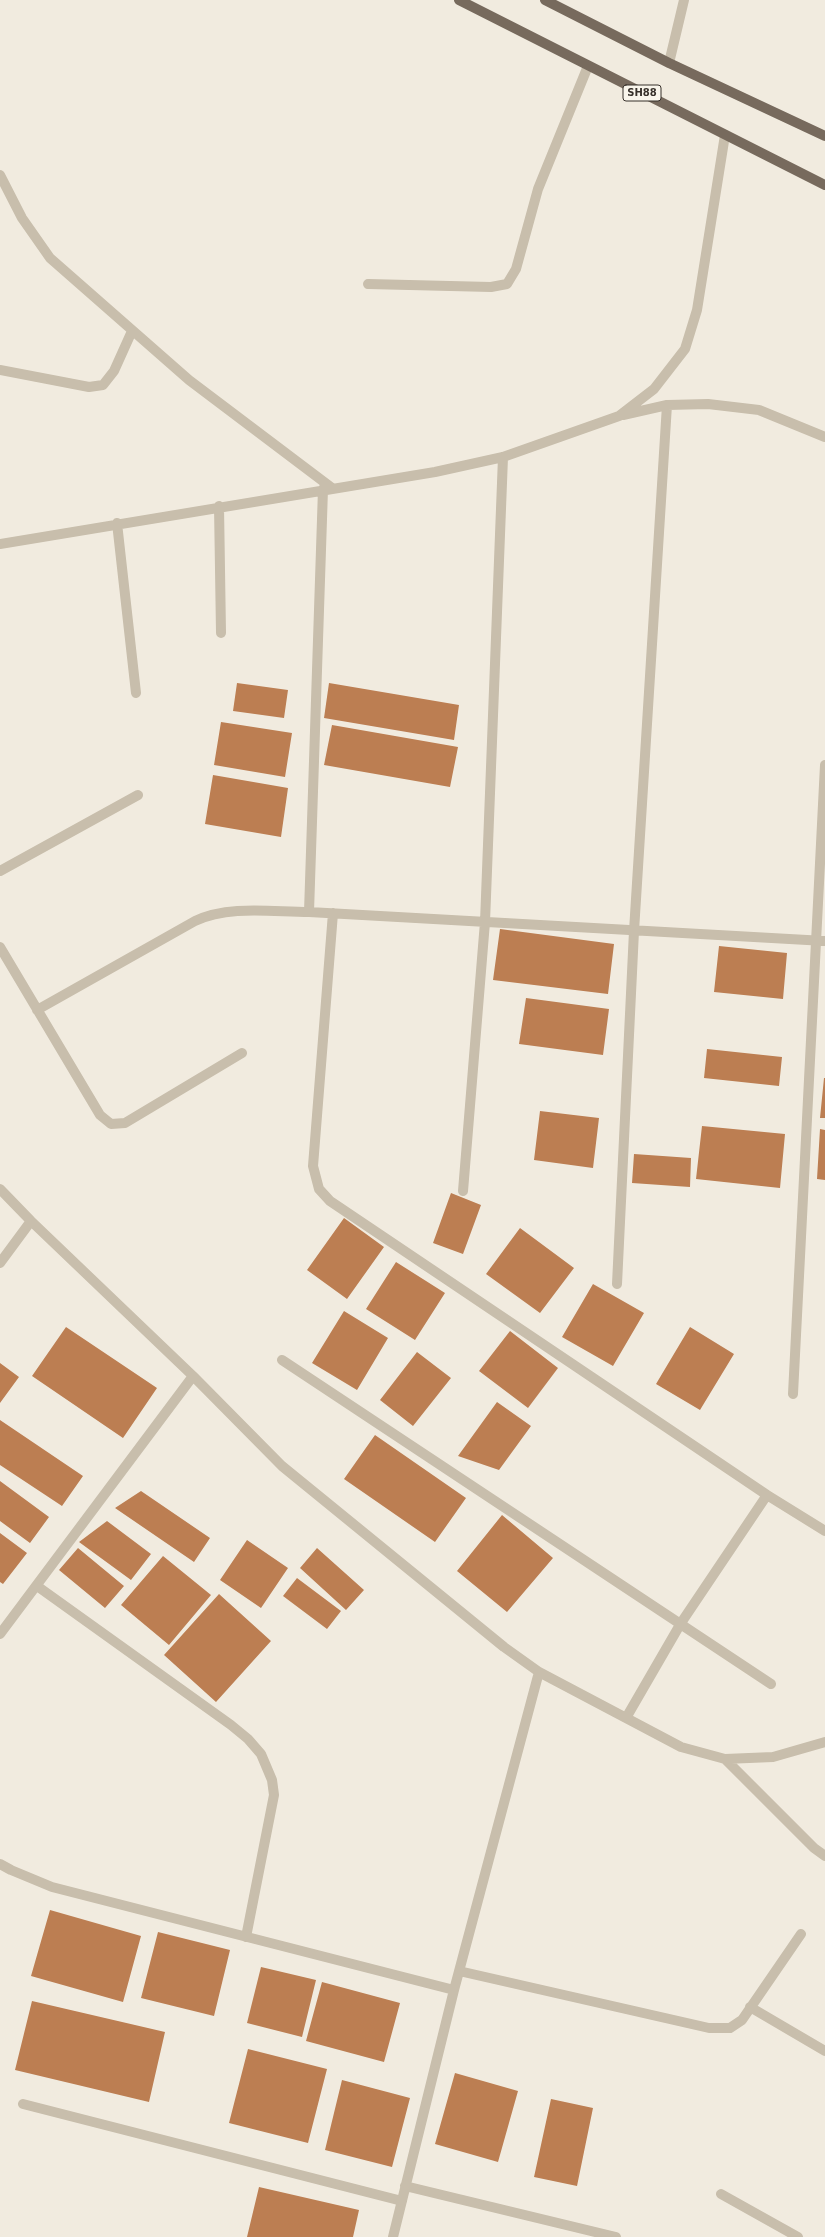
<!DOCTYPE html>
<style>
body{margin:0}
canvas{display:block;background:#f1ebdf}
</style>
<canvas width="825" height="2237"></canvas>
<script>
const g = document.querySelector('canvas').getContext('2d');
g.lineJoin = 'round';
function paint(path, color) {
  g.fillStyle = color;
  g.fill(path, 'evenodd');
}
function trace(path, color, width, dash) {
  g.strokeStyle = color;
  g.lineWidth = width;
  g.lineCap = dash ? 'butt' : 'round';
  g.setLineDash(dash || []);
  g.stroke(path);
}
function write(font, color, halo, rows, align = 'center') {
  g.font = font + ' "DejaVu Sans",sans-serif';
  g.lineWidth = 3;
  g.setLineDash([]);
  g.textBaseline = 'middle';
  g.strokeStyle = halo;
  g.fillStyle = color;
  for (const [text, x, y, turn = 0] of rows) {
    g.save();
    g.translate(x, y);
    g.rotate((+turn || 0) * Math.PI / 180);
    g.textAlign = isNaN(turn) ? turn : align;
    if (halo) g.strokeText(text, 0, 0);
    g.fillText(text, 0, 0);
    g.restore();
  }
}
paint(new Path2D(`
 M 237,683 L 288,690 L 284,718 L 233,711 Z
 M 329,683 L 459,705 L 454,740 L 324,718 Z
 M 221,722 L 292,733 L 285,777 L 214,765 Z
 M 332,725 L 458,747 L 450,787 L 324,765 Z
 M 213,775 L 288,788 L 281,837 L 205,824 Z
 M 500,929 L 614,944 L 608,994 L 493,980 Z
 M 719,946 L 787,953 L 783,999 L 714,992 Z
 M 526,998 L 609,1009 L 603,1055 L 519,1044 Z
 M 707,1049 L 782,1057 L 779,1086 L 704,1078 Z
 M 824,1078 L 825,1078 L 825,1118 L 820,1118 Z
 M 540,1111 L 599,1118 L 593,1168 L 534,1160 Z
 M 702,1126 L 785,1134 L 780,1188 L 696,1179 Z
 M 820,1129 L 825,1130 L 825,1180 L 817,1179 Z
 M 634,1154 L 691,1158 L 690,1187 L 632,1183 Z
 M 451,1193 L 481,1205 L 463,1254 L 433,1243 Z
 M 344,1218 L 384,1247 L 347,1299 L 307,1270 Z
 M 520,1228 L 574,1268 L 540,1313 L 486,1274 Z
 M 396,1262 L 445,1293 L 415,1340 L 366,1309 Z
 M 593,1284 L 644,1313 L 613,1366 L 562,1337 Z
 M 344,1311 L 388,1338 L 357,1390 L 312,1363 Z
 M 66,1327 L 157,1388 L 123,1438 L 32,1376 Z
 M 690,1327 L 734,1354 L 700,1410 L 656,1384 Z
 M 510,1331 L 558,1368 L 528,1408 L 479,1371 Z
 M 417,1352 L 451,1378 L 413,1426 L 380,1400 Z
 M 0,1363 L 19,1377 L 0,1403 Z
 M 497,1402 L 531,1426 L 499,1470 L 458,1456 Z
 M 0,1420 L 83,1476 L 62,1506 L 0,1465 Z
 M 375,1435 L 466,1498 L 435,1542 L 344,1479 Z
 M 0,1481 L 49,1517 L 30,1543 L 0,1521 Z
 M 141,1491 L 210,1538 L 194,1562 L 115,1508 Z
 M 502,1515 L 553,1558 L 507,1612 L 457,1571 Z
 M 107,1521 L 151,1554 L 131,1580 L 79,1542 Z
 M 0,1533 L 27,1553 L 3,1584 L 0,1582 Z
 M 247,1540 L 288,1568 L 261,1608 L 220,1580 Z
 M 78,1548 L 124,1586 L 105,1608 L 59,1570 Z
 M 317,1548 L 364,1590 L 346,1610 L 300,1568 Z
 M 163,1556 L 211,1595 L 169,1645 L 121,1605 Z
 M 297,1578 L 341,1611 L 327,1629 L 283,1596 Z
 M 219,1594 L 271,1641 L 216,1702 L 164,1655 Z
 M 50,1910 L 141,1936 L 123,2002 L 31,1976 Z
 M 158,1932 L 230,1950 L 214,2016 L 141,1998 Z
 M 261,1967 L 316,1980 L 302,2037 L 247,2023 Z
 M 322,1982 L 400,2003 L 384,2062 L 306,2041 Z
 M 32,2001 L 165,2032 L 149,2102 L 15,2070 Z
 M 248,2049 L 327,2069 L 308,2143 L 229,2123 Z
 M 455,2073 L 518,2091 L 498,2162 L 435,2144 Z
 M 342,2080 L 410,2098 L 392,2167 L 325,2150 Z
 M 551,2099 L 593,2108 L 577,2186 L 534,2177 Z
 M 259,2187 L 359,2210 L 353,2237 L 247,2237 Z`), '#bc7e52');
trace(new Path2D(`
 M 0,175 L 22,218 L 50,258 L 189,380 L 332,488
 M 368,284 L 491,287 L 507,284 L 516,269 L 538,189 L 588,66
 M 0,370 L 89,387 L 103,385 L 114,371 L 132,331
 M 623,415 L 667,405 L 708,404 L 759,410 L 825,437
 M 219,506 L 221,633
 M 117,523 L 136,693
 M 0,544 L 435,472 L 503,457 L 619,416 L 654,389 L 685,349 L 697,310 L 725,135
 M 0,871 L 138,795
 M 309,912 L 323,489
 M 333,913 L 313,1166 L 319,1189 L 330,1201 L 767,1495 L 825,1531
 M 0,947 L 100,1115 L 111,1124 L 125,1123 L 242,1053
 M 37,1010 L 195,921 C 229,905 272,912 309,912 L 825,941
 M 0,1189 L 31,1221 L 193,1376 L 282,1466 L 504,1647 L 539,1672 L 681,1747 L 725,1759 L 773,1757 L 825,1742
 M 463,1191 L 485,922 L 503,457
 M 0,1263 L 31,1221
 M 617,1284 L 634,931 L 667,405
 M 282,1360 L 771,1684
 M 793,1394 L 825,765
 M 37,1586 L 231,1725 L 248,1739 L 261,1754 L 272,1780 L 274,1795 L 246,1937
 M 0,1634 L 193,1376
 M 626,1718 L 681,1623 L 767,1495
 M 725,1759 L 814,1848 L 825,1856
 M 0,1864 L 11,1870 L 52,1887 L 454,1990
 M 459,1971 L 709,2028 L 730,2028 L 742,2020 L 801,1934
 M 750,2007 L 825,2051
 M 23,2104 L 402,2201
 M 405,2186 L 616,2237
 M 721,2194 L 798,2237
 M 393,2237 L 454,1990 L 539,1672`), '#c8beac', 10);
trace(new Path2D(`
 M 669,63 L 684,0`), '#c8beac', 10);
trace(new Path2D(`
 M 459,0 L 825,185
 M 545,0 L 669,63 L 825,136`), '#776a5d', 10);
for (const [x, y, w] of [
 [642,93,38]
]) {
  const box = new Path2D();
  box.roundRect(x - w / 2, y - 8, w, 16, 3);
  g.fillStyle = '#f9f5eb';
  g.fill(box);
  trace(box, '#37302a', 1);
}
write('bold 10px', '#37302a', null, [
 ["SH88",642,93]
]);
</script>
